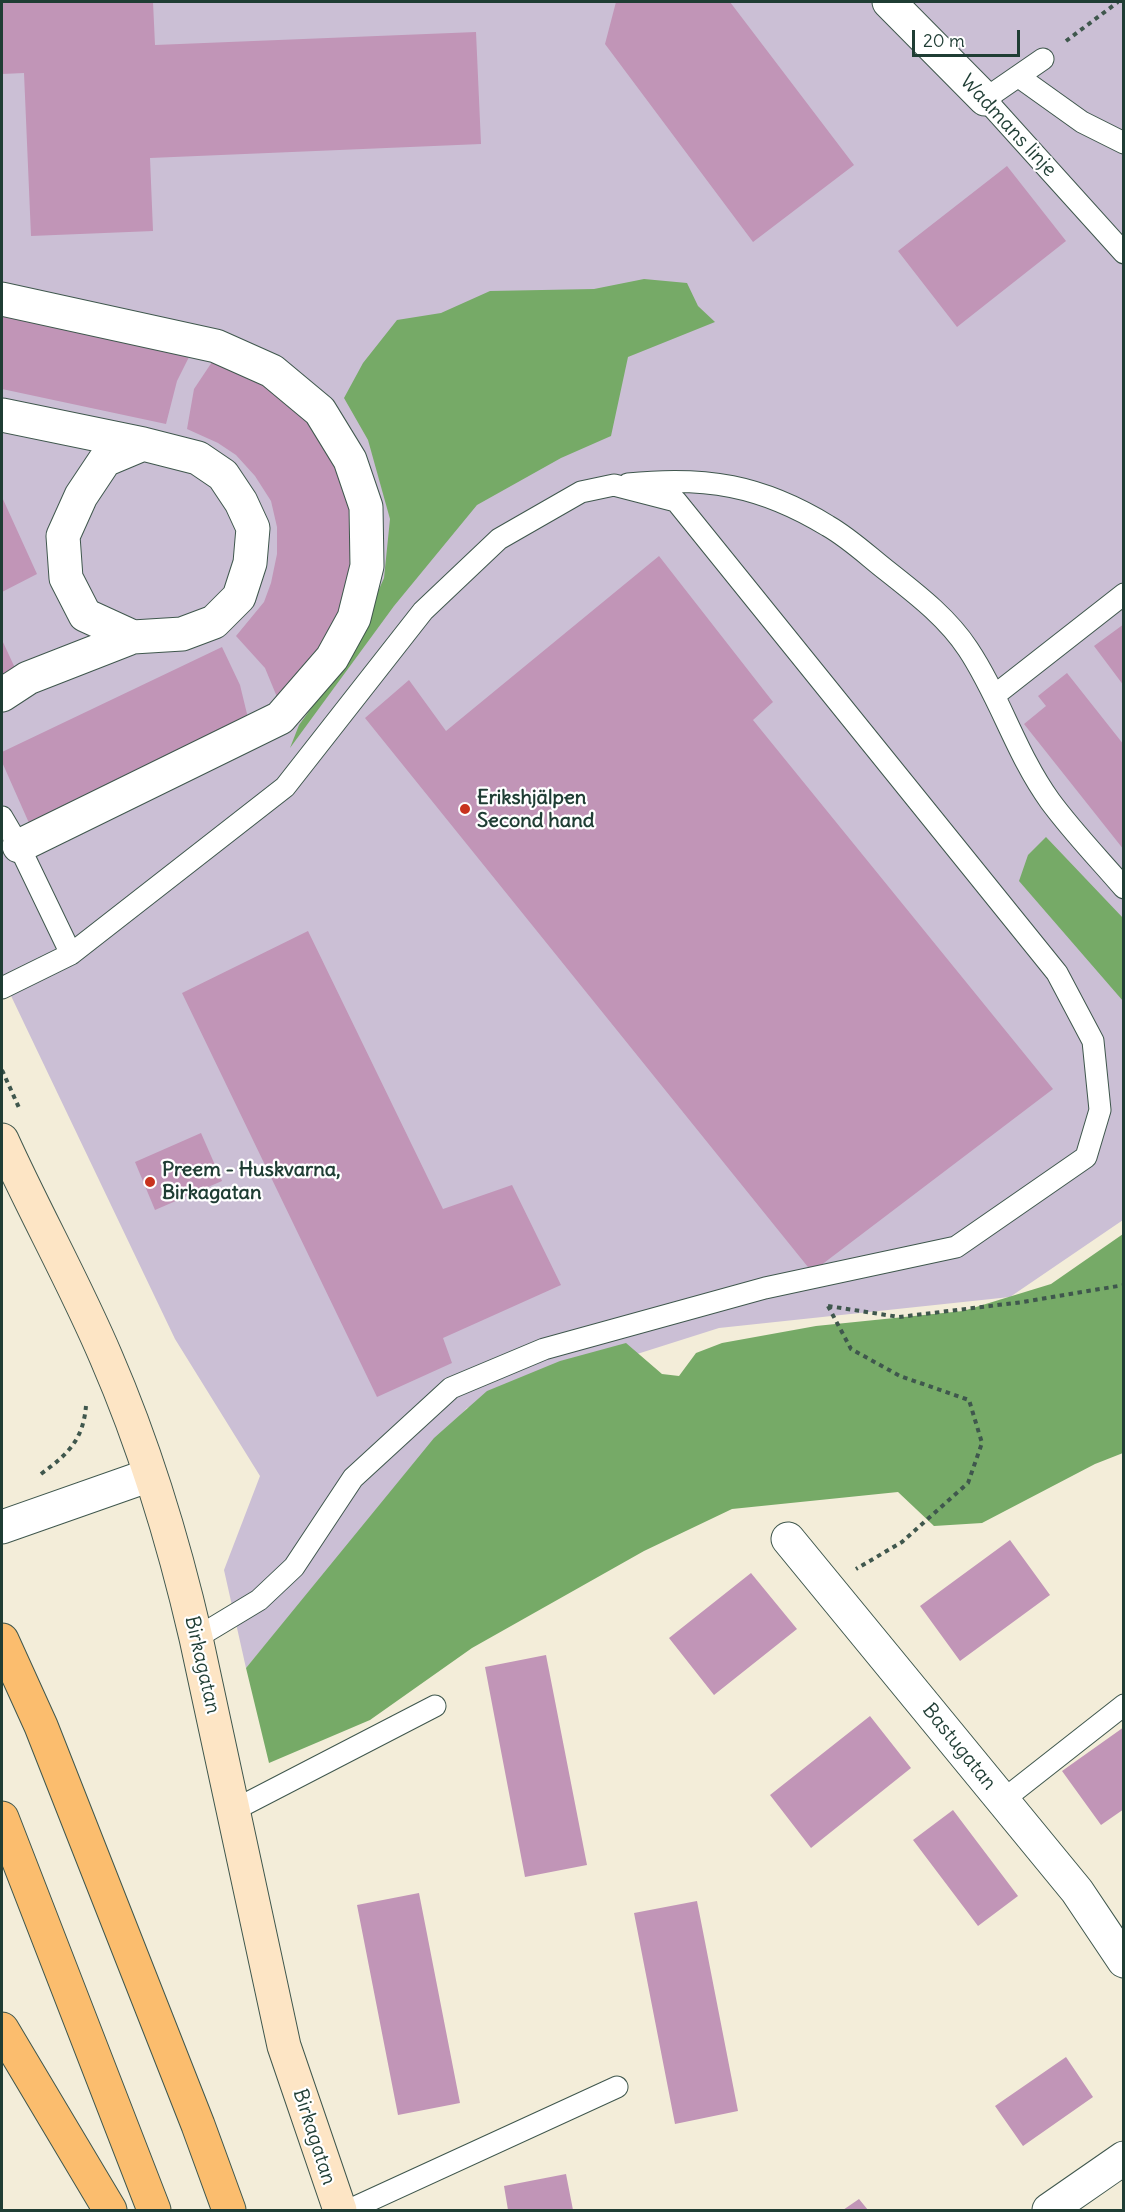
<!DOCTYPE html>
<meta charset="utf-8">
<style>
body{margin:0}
#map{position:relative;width:1125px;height:2212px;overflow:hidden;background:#f3edd9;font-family:Delius,sans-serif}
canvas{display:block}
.frame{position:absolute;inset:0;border:3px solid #1f3d34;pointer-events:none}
.scale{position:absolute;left:912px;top:30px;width:108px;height:27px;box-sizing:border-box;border:3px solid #1f3d34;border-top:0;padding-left:8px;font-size:18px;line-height:21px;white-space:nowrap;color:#1f3d34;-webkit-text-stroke:4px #fff;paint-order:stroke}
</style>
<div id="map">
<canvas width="1125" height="2212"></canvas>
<div class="frame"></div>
<div class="scale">20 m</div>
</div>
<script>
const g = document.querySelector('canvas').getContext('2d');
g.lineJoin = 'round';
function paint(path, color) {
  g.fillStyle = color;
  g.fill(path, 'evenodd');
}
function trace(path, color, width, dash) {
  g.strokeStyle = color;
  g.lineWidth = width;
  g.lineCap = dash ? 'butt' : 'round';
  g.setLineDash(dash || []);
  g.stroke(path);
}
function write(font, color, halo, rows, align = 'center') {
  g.font = font + ' Delius,sans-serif';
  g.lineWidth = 4.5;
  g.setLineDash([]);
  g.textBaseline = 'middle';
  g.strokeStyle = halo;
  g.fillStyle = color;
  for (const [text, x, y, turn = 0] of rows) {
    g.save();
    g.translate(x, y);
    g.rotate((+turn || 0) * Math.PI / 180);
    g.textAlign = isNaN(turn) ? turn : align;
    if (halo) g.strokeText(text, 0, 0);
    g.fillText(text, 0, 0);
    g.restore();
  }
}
paint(new Path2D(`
 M 2,2 L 1123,2 L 1123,1220 L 1010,1297 L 719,1328 L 467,1408 L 246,1668 L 224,1570 L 260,1476 L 175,1339 L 2,977 Z`), '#cbbfd5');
paint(new Path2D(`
 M 644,279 L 687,283 L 698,306 L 715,322 L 628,357 L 611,436 L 561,458 L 477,505 L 394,606 L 290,748 L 299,725 L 349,656 L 384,578 L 390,519 L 368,440 L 344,398 L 363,363 L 397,320 L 441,313 L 490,291 L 594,289 Z
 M 1046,837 L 1123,918 L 1123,1001 L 1019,881 L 1028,855 Z
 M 1123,1234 L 1123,1453 L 1095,1464 L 982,1523 L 934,1526 L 898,1492 L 732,1509 L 644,1551 L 472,1648 L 370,1720 L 269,1763 L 246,1668 L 434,1438 L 487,1391 L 560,1361 L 626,1343 L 662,1374 L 679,1376 L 696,1353 L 722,1343 L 816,1326 L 963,1311 L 1051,1284 Z`), '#76aa67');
paint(new Path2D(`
 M 2,2 L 153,2 L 155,45 L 476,32 L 481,144 L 150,158 L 153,231 L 31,236 L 24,73 L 2,74 Z
 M 616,2 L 730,2 L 854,165 L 753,242 L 605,44 Z
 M 1007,166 L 1066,241 L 957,327 L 898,251 Z
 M 2,313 L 190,355 L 177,381 L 166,424 L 2,389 Z
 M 212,362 L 242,374 L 271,389 L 300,412 L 321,440 L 340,480 L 351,512 L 353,548 L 342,611 L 324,646 L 277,697 L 265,668 L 236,636 L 264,602 L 271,583 L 277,554 L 277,527 L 271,501 L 255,476 L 236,455 L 218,443 L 187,429 L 194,389 Z
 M 2,497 L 37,574 L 2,592 Z
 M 659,556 L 773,702 L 753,720 L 1053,1089 L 812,1272 L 365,718 L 409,680 L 446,731 Z
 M 1124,624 L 1124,686 L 1094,646 Z
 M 2,640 L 15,668 L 2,675 Z
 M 222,647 L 240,685 L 248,718 L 29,823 L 2,762 L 2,752 Z
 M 1067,673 L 1124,745 L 1124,850 L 1024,724 L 1046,706 L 1038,696 Z
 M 308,931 L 443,1209 L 512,1185 L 561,1285 L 443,1338 L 452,1363 L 377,1397 L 182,993 Z
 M 201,1133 L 222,1181 L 155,1210 L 135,1162 Z
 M 1010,1540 L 1050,1595 L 960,1661 L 920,1606 Z
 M 751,1573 L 797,1629 L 714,1695 L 669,1638 Z
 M 546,1655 L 587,1865 L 525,1877 L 485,1667 Z
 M 870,1716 L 911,1768 L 811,1848 L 770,1795 Z
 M 1124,1727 L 1124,1809 L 1101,1825 L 1062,1771 Z
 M 953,1810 L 1018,1896 L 978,1926 L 913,1840 Z
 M 419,1893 L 460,2103 L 398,2115 L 357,1905 Z
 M 697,1901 L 738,2111 L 675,2124 L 634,1913 Z
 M 1066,2057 L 1093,2097 L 1023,2146 L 995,2106 Z
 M 566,2174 L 573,2210 L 508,2210 L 504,2186 Z
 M 859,2199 L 868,2210 L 843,2210 Z`), '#c195b7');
const lane = new Path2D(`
 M 1043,59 L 985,99 L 1124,253
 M 1019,77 L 1082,122 L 1124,143
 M 628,484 C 705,476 761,485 828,526 C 849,538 867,555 886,570 C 915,593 947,617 968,649 C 1000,697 1016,754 1050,801 C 1072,831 1099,859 1124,888
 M 995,695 L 1124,594
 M 2,817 L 19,846 L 71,954
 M 2,988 L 71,954 L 285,787 L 423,611 L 499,539 L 581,492 L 614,485 L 676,501 L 1057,973 L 1093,1041 L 1100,1110 L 1086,1157 L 956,1247 L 765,1288 L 544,1349 L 451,1388 L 353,1478 L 294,1567 L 259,1600 L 196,1638
 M 1003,1800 L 1124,1705
 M 234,1810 L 435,1706
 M 349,2210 L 617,2087`);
const street = new Path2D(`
 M 889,2 L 985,99
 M 2,299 L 216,346 L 272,371 L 320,411 L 350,460 L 366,507 L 367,566 L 354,618 L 332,658 L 280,718 L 19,846
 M 2,415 L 143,444 L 198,458 L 223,475 L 241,502 L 253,528 L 250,563 L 239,597 L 214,622 L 182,634 L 133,637 L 28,678 L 2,695
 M 133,637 L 85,615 L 66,578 L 63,536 L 81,496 L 105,460 L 143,444
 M 2,1527 L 150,1475
 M 788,1539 L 1077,1891 L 1124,1961
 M 1049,2210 L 1124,2158`);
const secondary = new Path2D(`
 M 2,1140 C 35,1213 75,1284 106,1357 C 145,1447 174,1543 196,1638 L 284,2046 L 340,2210`);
const highway = new Path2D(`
 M 2,1640 L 41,1726 L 198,2125 L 229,2210
 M 2,1818 L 154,2210
 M 2,2029 L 110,2210`);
trace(lane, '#3f574d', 23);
trace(street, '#3f574d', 35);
trace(secondary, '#3f574d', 35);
trace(highway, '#3f574d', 35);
trace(new Path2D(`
 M 1066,41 L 1118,2
 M 2,1070 L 20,1110
 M 828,1306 L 851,1349 L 900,1376 L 969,1400 L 982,1443 L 968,1483 L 902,1542 L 856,1569
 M 828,1306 L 899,1317 L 1023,1302 L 1124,1285
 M 41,1474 C 68,1454 83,1440 86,1406`), '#3f574d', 4, [4.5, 4.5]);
trace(lane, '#fff', 21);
trace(street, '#fff', 33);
trace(secondary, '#fde5c5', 33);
trace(highway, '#fbbd6e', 33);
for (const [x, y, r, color] of [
 [465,809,6,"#c8321e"],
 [150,1182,6,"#c8321e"]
]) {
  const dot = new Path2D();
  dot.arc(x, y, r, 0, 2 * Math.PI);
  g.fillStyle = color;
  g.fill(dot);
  trace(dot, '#fff', 2);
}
write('20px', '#1f3d34', '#fff', [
 ["Wadmans linje",1008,126,47],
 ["Birkagatan",202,1665,77],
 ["Bastugatan",959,1747,51],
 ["Birkagatan",314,2137,72]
]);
write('bold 20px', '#1f3d34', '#fff', [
 ["Erikshjälpen",477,798],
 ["Second hand",477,821],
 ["Preem - Huskvarna,",162,1170],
 ["Birkagatan",162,1193]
], 'left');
</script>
